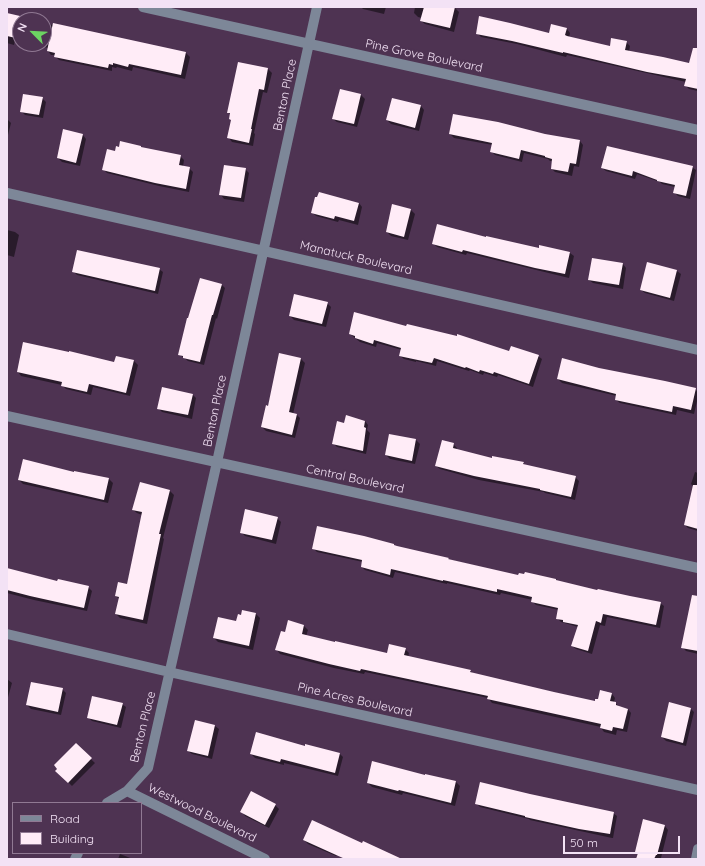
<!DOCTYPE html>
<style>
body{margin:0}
#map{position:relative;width:705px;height:866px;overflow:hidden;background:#4e3352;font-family:Quicksand,sans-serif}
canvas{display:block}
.frame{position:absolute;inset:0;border:8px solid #f3e2f5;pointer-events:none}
.legend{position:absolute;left:12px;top:802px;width:130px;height:52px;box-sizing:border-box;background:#4e3352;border:1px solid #907993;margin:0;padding:5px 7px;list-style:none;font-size:12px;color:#f3e2f5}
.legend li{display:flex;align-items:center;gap:8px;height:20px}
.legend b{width:20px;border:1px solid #907993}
.north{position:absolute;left:12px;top:12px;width:40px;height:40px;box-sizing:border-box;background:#4e3352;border:1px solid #907993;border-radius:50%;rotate:294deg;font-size:11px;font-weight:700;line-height:16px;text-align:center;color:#f3e2f5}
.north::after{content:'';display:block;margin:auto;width:14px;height:18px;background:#6cd362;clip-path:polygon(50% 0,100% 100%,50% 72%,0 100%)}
.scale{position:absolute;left:563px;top:836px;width:117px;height:18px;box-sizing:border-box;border:2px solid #f3e2f5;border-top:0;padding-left:5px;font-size:12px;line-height:14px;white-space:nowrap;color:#f3e2f5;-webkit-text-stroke:3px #4e3352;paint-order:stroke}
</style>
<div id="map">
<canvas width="705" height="866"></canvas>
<div class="frame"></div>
<ul class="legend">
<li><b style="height:5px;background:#7d8798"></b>Road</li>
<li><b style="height:11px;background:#ffecf7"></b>Building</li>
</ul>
<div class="north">N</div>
<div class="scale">50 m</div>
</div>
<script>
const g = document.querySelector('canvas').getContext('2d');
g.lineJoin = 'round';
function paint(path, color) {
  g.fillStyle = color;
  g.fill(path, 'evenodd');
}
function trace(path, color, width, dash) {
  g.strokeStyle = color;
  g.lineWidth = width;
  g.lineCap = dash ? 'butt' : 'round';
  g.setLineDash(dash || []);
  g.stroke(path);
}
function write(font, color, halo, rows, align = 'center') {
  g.font = font + ' Quicksand,sans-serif';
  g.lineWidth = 4;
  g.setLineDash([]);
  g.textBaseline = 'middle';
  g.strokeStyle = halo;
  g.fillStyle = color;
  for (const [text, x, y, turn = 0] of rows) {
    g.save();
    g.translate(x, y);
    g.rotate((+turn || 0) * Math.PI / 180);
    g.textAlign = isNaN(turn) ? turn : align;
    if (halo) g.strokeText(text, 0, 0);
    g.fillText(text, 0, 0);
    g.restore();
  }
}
paint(new Path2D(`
 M 361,7 L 386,7 L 384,14 L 363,9 Z
 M 415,7 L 451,7 L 455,8 L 459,12 L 454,32 L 425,24 L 421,21 L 422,18 L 418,17 L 414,13 Z
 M 7,14 L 33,20 L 20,20 L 20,41 L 15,40 L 14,45 L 7,43 Z
 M 44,23 L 186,53 L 190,57 L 185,79 L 133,67 L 132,71 L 117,67 L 116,68 L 112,67 L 112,71 L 59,60 L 55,56 L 55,55 L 51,55 L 48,51 L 48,48 L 32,44 L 44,44 Z
 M 567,29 L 570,33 L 569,38 L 610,47 L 626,42 L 630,46 L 629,52 L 698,66 L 698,91 L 689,89 L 685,85 L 686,82 L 567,55 L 566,57 L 517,44 L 481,37 L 477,33 L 550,34 Z
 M 268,69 L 272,73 L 267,93 L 263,92 L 254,133 L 255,134 L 253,146 L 232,142 L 229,138 L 232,121 L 231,115 L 228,112 Z
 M 340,90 L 361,95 L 365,99 L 357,127 L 337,122 L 333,119 Z
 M 42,98 L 46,102 L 43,118 L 25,115 L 21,111 Z
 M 421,106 L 424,110 L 419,131 L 391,124 L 387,120 Z
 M 7,119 L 11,123 L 7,139 Z
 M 450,134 L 545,135 L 580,141 L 583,145 L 579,167 L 574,166 L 572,176 L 555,172 L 552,169 L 553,161 L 550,161 L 548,159 L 524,153 L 522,162 L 495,155 L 491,151 L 493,145 L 454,138 Z
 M 83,135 L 86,139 L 80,166 L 62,162 L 58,158 Z
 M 116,152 L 180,156 L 184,160 L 183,167 L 189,168 L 193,172 L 189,192 L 159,186 L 107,173 L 103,169 Z
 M 692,167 L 696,170 L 690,199 L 678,196 L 674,192 L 675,187 L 662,184 L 660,182 L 637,174 L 635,179 L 606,171 L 602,168 Z
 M 245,169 L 249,173 L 244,202 L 224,199 L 221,195 Z
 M 359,203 L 362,207 L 358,225 L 339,220 L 338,222 L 316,216 L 312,212 Z
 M 393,206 L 411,210 L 415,214 L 408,240 L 391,236 L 387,232 Z
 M 7,230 L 15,232 L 19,235 L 14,257 L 7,255 Z
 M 487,238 L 539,249 L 570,253 L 574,256 L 569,278 L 467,253 L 466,255 L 437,247 L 433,243 Z
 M 623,264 L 626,268 L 623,289 L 593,283 L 589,280 Z
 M 159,269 L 163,272 L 158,294 L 77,275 L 73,271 Z
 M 677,271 L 681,274 L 674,301 L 645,293 L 641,290 Z
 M 222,285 L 225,288 L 217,319 L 216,318 L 204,365 L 188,361 L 179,354 Z
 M 327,303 L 331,307 L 326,327 L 294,320 L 290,316 Z
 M 407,327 L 510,352 L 538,356 L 542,359 L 533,387 L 498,375 L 497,377 L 484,373 L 483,375 L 470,370 L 469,371 L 437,361 L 436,366 L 416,361 L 416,362 L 404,359 L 400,356 L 402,350 L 377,343 L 376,347 L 360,342 L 350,334 Z
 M 280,355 L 301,359 L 305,363 L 293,414 L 297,415 L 300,418 L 295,438 L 266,431 L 262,427 L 268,407 Z
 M 134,361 L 138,365 L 130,396 L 93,387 L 91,395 L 66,389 L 62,385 L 21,376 L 18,372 Z
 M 599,369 L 695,389 L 698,392 L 698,397 L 694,414 L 677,410 L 676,415 L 620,403 L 616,400 L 617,396 L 562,383 L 558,379 Z
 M 192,394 L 196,398 L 192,419 L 162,412 L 158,408 Z
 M 365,421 L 368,425 L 367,430 L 370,433 L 366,454 L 337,447 L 334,444 L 345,425 Z
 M 416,440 L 420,444 L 415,464 L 390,459 L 386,455 Z
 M 453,444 L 457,448 L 456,450 L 492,459 L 523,463 L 526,466 L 575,477 L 579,481 L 575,500 L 545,493 L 544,492 L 479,480 L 440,469 L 436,466 Z
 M 75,472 L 109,479 L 113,483 L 108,503 L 23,484 L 19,480 L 75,473 Z
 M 695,472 L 698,473 L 698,531 L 688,528 L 685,525 L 694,487 L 691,484 Z
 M 140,483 L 170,491 L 174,495 L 163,538 L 164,539 L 147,624 L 120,618 L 116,614 L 119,599 L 116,596 L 127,585 L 142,515 L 137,513 L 133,510 Z
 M 277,518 L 281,522 L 276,544 L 245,536 L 241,532 Z
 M 396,547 L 519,576 L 556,579 L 558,582 L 598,592 L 660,603 L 664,606 L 660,628 L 607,617 L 605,626 L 600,625 L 592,654 L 576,649 L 572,646 L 578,627 L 561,622 L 557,618 L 559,610 L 536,605 L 533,602 L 533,600 L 501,593 L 500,595 L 447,583 L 447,584 L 395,572 L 393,578 L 365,570 L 362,567 L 363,562 L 317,552 L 313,548 Z
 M 7,569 L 58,582 L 88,587 L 92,591 L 87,611 L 34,600 L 7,593 Z
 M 243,611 L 256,614 L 260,618 L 253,650 L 218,642 L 214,638 L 237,622 L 242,616 Z
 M 698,614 L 698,654 L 686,651 L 682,647 Z
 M 288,622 L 304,626 L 308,630 L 306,636 L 388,654 L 405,649 L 409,653 L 408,657 L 470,671 L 474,674 L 596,702 L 612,694 L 615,698 L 614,702 L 620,707 L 628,709 L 631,713 L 627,732 L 617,730 L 616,735 L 604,732 L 601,728 L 601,727 L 492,703 L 488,698 L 365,672 L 364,674 L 334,668 L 280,654 L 277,650 L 285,633 Z
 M 7,679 L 12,683 L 7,701 Z
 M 62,689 L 66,693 L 61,715 L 31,709 L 27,705 Z
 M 122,704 L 126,707 L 121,728 L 92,721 L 89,718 Z
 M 691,709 L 694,712 L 686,746 L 666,741 L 662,737 Z
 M 215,726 L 219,729 L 212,759 L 192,754 L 188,751 Z
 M 76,745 L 95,763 L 72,786 L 57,771 Z
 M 305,747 L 339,753 L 343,757 L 338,776 L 284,763 L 284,765 L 255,758 L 251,754 Z
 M 426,775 L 456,782 L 460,786 L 455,806 L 403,793 L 402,795 L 372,787 L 368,783 L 425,776 Z
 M 476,803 L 613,813 L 617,816 L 613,838 L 612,838 L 530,820 L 529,819 L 480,807 Z
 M 275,805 L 279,809 L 269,828 L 245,816 L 242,812 Z
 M 665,826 L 668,830 L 661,858 L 637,859 L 639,854 L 636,852 Z
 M 304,840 L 395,859 L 345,859 L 337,855 L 336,856 L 308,844 Z
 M 120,854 L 133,859 L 118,859 Z`), '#0007');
paint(new Path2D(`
 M 424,7 L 455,7 L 450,28 L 420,21 Z
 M 7,13 L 20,16 L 20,39 L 7,36 Z
 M 479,16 L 510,23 L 549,33 L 551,24 L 567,28 L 565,35 L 567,36 L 610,46 L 611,38 L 627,41 L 625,50 L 663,57 L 689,63 L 693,48 L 698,48 L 698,89 L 684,86 L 686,79 L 647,72 L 563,52 L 563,53 L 512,41 L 476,34 Z
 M 53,23 L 186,52 L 181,75 L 129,64 L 128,67 L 113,63 L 113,65 L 109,64 L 108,68 L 54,57 L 55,53 L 47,51 Z
 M 238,62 L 268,68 L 264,90 L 259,89 L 251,129 L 252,129 L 249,143 L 227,138 L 231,120 L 229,119 L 230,113 L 227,113 Z
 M 340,89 L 361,94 L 354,124 L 332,119 Z
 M 23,94 L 43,97 L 39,115 L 20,112 Z
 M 392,98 L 421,105 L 415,128 L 386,120 Z
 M 453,114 L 498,122 L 545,134 L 580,140 L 576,164 L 570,163 L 568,172 L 551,169 L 552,159 L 545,157 L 545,156 L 521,150 L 519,159 L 490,152 L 492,143 L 449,134 Z
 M 63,129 L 83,134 L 76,163 L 57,158 Z
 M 120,141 L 141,146 L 141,147 L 181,155 L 179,165 L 190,167 L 186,189 L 155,183 L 102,170 L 107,149 L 115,151 L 116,146 L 119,147 Z
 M 607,146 L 693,166 L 686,196 L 673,193 L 675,185 L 657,181 L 657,180 L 633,171 L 632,176 L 601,168 Z
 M 224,165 L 246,168 L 241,198 L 219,195 Z
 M 319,192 L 359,203 L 354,221 L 335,216 L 334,219 L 311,213 L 315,197 L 317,197 Z
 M 392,204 L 411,209 L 404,237 L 386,232 Z
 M 437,224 L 486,237 L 486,236 L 539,248 L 539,245 L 570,252 L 565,274 L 535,268 L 463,250 L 462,252 L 432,244 Z
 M 77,250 L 160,268 L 155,291 L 72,272 Z
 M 592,258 L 623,263 L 619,285 L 588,280 Z
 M 647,262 L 677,270 L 670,298 L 640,290 Z
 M 200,278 L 222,284 L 213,315 L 212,315 L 200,362 L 183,358 L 183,356 L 178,355 L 187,318 L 188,318 Z
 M 294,294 L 328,302 L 322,324 L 289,316 Z
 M 354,312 L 406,326 L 407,324 L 457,336 L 457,334 L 509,351 L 511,346 L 539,355 L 529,384 L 494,372 L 493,374 L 480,370 L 479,372 L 466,367 L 465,368 L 434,358 L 432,363 L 399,356 L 401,348 L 374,340 L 373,344 L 355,338 L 355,336 L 349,334 Z
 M 23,342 L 69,352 L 69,351 L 114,362 L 116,356 L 134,360 L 126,393 L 89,384 L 87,392 L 61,386 L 62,382 L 17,372 Z
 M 279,353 L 301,358 L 289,412 L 297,414 L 292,435 L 261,427 L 266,405 L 268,406 Z
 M 562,358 L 599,368 L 665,381 L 696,388 L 691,410 L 673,406 L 672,412 L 615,400 L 616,394 L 557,379 Z
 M 162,387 L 193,394 L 188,415 L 157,409 Z
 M 346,415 L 365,421 L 364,427 L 366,428 L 363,451 L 332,444 L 337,421 L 344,423 Z
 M 389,434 L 416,439 L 412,461 L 385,455 Z
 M 442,440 L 454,443 L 453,448 L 492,458 L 492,456 L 524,462 L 523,464 L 576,476 L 571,497 L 540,490 L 540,489 L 474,476 L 435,466 Z
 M 23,459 L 74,472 L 74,471 L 109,478 L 104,500 L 18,480 Z
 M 140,482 L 170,490 L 159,534 L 161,534 L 143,620 L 115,614 L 119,597 L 115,596 L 118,582 L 127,584 L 142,512 L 132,510 Z
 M 693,485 L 698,485 L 698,529 L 684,525 Z
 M 245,509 L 278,517 L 272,540 L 240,533 Z
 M 317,526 L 364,536 L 394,544 L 394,545 L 397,546 L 449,558 L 448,559 L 518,575 L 519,573 L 524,574 L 525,572 L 556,579 L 556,580 L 597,590 L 598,589 L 630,596 L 661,602 L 656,625 L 603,614 L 601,623 L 596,621 L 588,651 L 571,646 L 578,625 L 563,622 L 563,620 L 556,619 L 558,608 L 531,602 L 532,597 L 497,589 L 497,592 L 443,580 L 443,581 L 391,569 L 390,575 L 361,567 L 362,560 L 312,549 Z
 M 7,568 L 57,581 L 58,579 L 89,586 L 84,608 L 30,596 L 7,590 Z
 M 692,595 L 698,596 L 698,651 L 681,648 Z
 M 242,610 L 256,613 L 249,646 L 213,638 L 218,617 L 236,621 L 238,614 L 241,615 Z
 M 288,620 L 304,625 L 302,634 L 335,642 L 335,641 L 387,653 L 389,644 L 406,648 L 404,655 L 471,670 L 470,672 L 554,692 L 595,701 L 595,699 L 598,699 L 600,690 L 612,693 L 610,701 L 616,702 L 616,705 L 628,709 L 623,729 L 613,727 L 612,731 L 600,728 L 601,724 L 487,699 L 488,696 L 361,669 L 360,671 L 329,664 L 275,650 L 281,631 L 285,632 Z
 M 31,682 L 63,688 L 58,712 L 26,705 Z
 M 92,696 L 123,703 L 117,725 L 87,718 Z
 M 669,702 L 691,708 L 683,743 L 661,737 Z
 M 195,720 L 215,725 L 208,756 L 187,751 Z
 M 256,732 L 305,746 L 305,744 L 340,753 L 335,773 L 281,759 L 280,762 L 250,754 Z
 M 76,743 L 92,758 L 68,783 L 55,771 L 57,769 L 54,765 Z
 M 372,761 L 425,775 L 425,774 L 456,781 L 451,803 L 399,790 L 398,791 L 367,783 Z
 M 480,782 L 530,794 L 614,812 L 610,834 L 579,829 L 525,817 L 525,816 L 475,804 Z
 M 251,791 L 276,804 L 265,825 L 240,812 Z
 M 643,819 L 665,825 L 657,855 L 656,855 L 654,859 L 636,859 L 638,853 L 635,852 Z
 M 312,820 L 362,843 L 363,841 L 402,859 L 345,859 L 303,840 Z`), '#ffecf7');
trace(new Path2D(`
 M 143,7 L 698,130
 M 7,193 L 264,251 L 698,350
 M 7,416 L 698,568
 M 7,634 L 169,672 L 698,790
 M 127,791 L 265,859
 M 107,803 L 127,791 L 148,768 L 217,462 L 317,7
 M 75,859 L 78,853
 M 696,859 L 698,849`), '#7d8798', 10);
write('12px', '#f3e2f5', '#4e3352', [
 ["Pine Grove Boulevard",424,56,12],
 ["Benton Place",285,95,-78],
 ["Manatuck Boulevard",356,258,13],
 ["Benton Place",215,411,-78],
 ["Central Boulevard",355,479,12],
 ["Pine Acres Boulevard",355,700,13],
 ["Benton Place",143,727,-76],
 ["Westwood Boulevard",202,813,26]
]);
</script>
